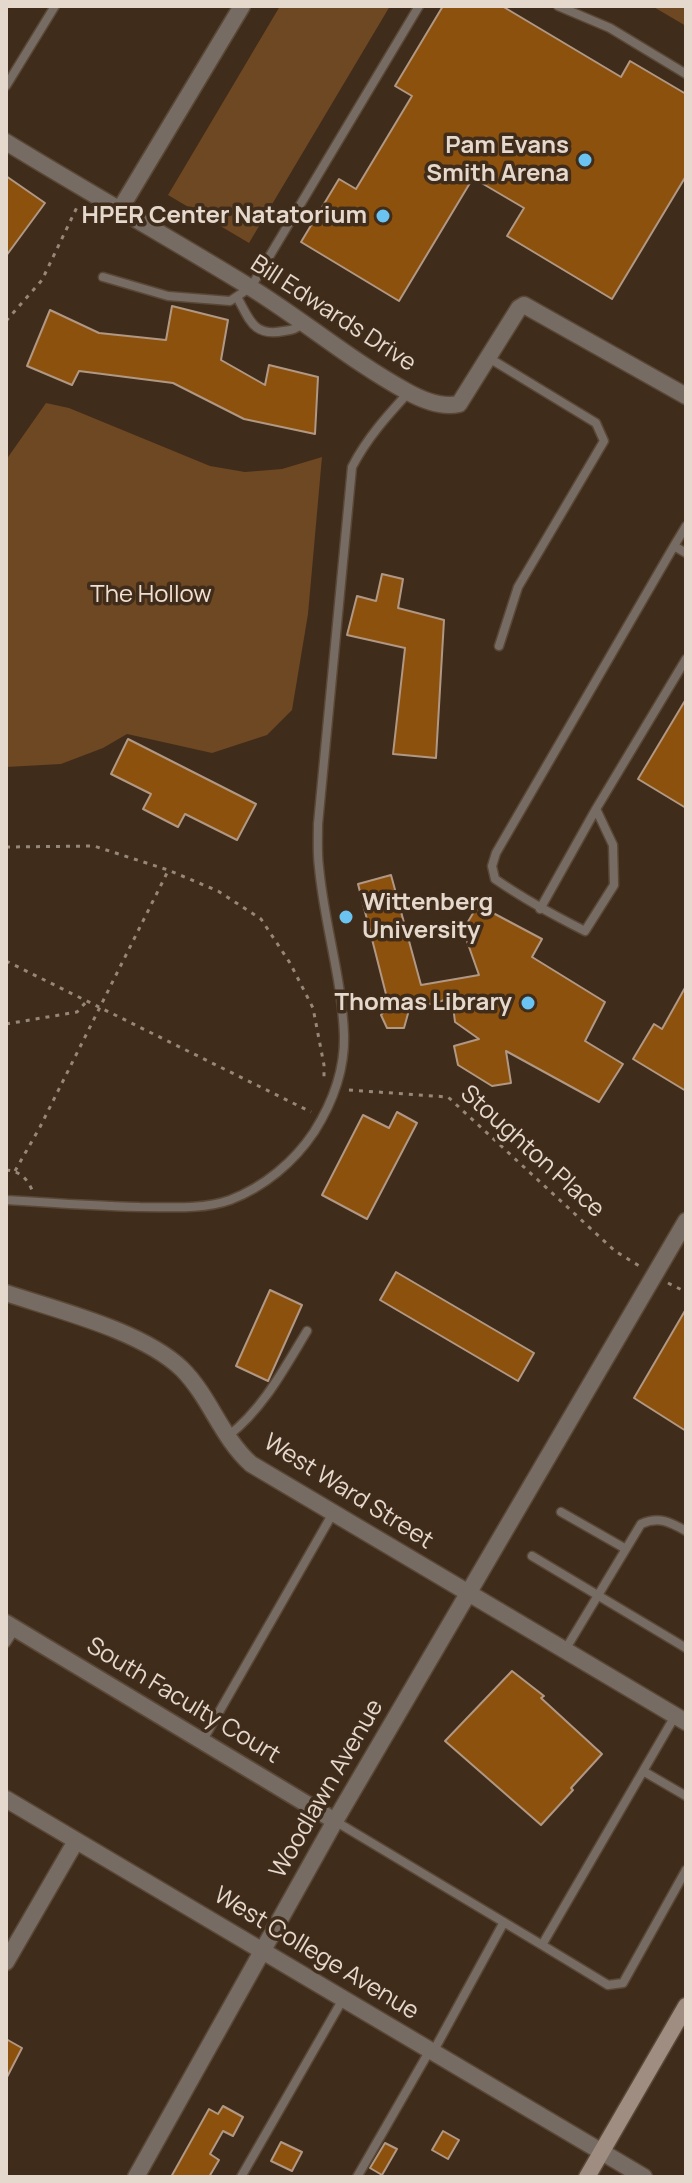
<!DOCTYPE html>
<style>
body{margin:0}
#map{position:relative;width:692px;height:2183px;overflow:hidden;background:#402c1a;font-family:Manrope,sans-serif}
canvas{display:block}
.frame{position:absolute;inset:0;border:8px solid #e5d8cd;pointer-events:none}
</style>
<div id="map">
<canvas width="692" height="2183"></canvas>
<div class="frame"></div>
</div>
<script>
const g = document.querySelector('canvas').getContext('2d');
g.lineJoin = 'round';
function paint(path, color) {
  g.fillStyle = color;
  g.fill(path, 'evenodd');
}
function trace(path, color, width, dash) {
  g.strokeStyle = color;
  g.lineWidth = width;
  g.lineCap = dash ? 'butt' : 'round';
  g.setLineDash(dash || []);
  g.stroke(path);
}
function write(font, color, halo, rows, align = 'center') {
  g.font = font + ' Manrope,sans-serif';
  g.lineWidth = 7;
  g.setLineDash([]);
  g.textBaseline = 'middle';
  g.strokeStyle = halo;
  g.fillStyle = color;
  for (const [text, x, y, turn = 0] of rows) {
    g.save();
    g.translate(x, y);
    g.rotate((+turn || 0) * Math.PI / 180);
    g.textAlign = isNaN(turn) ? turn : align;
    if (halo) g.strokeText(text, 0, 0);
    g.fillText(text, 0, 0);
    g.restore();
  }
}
paint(new Path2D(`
 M 280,6 L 390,6 L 249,243 L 168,195 Z
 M 652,6 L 686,6 L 686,26 Z
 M 46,403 L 69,408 L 210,466 L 245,472 L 282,469 L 322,457 L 308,614 L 292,710 L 267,735 L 212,753 L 127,734 L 103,748 L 61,764 L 6,767 L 6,460 Z`), '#6e4723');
const building = new Path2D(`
 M 443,6 L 502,6 L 621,77 L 630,61 L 686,94 L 686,176 L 612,299 L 507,236 L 524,208 L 473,178 L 399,301 L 301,242 L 339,179 L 356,189 L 412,96 L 395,86 Z
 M 6,176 L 45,203 L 6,256 Z
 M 172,306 L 228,320 L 221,360 L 265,385 L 269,365 L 318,377 L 315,434 L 244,419 L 173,383 L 79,371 L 72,385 L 27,366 L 50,310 L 99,333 L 166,340 Z
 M 382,574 L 403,579 L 398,608 L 444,620 L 436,758 L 393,754 L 405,648 L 347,635 L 357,596 L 376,601 Z
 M 686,699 L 686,808 L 638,779 Z
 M 128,739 L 256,804 L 237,840 L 185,814 L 178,827 L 143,809 L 151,794 L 111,774 Z
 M 391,875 L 421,985 L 479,975 L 463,930 L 478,905 L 542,939 L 532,957 L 605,1002 L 585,1041 L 623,1064 L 599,1102 L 506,1051 L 511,1083 L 492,1086 L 458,1065 L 454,1046 L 479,1039 L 455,1022 L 452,998 L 409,1010 L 404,1028 L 387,1028 L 381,1015 L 389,1006 L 358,884 Z
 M 686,986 L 686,1091 L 633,1059 L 654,1024 L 662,1029 Z
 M 397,1112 L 417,1123 L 367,1219 L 322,1195 L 363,1115 L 389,1128 Z
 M 396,1272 L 534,1353 L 518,1381 L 380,1300 Z
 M 270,1290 L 302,1305 L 268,1381 L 236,1366 Z
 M 686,1309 L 686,1431 L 634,1398 Z
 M 512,1671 L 544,1696 L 541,1698 L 602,1754 L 571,1788 L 573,1790 L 541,1825 L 445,1741 Z
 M 6,2039 L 22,2048 L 6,2079 Z
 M 223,2106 L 243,2117 L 233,2136 L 223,2131 L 210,2154 L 219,2160 L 209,2177 L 171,2177 L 209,2109 L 218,2114 Z
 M 443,2131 L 459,2140 L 448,2159 L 432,2150 Z
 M 281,2142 L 302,2152 L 292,2171 L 271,2161 Z
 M 385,2143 L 397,2149 L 382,2175 L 370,2168 Z`);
paint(building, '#8d510e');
trace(building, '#b19884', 2);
const lane = new Path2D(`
 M 558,6 L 610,28 L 686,74
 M 6,86 L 55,6
 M 103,277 L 168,296 L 230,301 L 251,287 L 419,6
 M 237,297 C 250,320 253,337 284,331 C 292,330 296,329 302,324
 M 489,358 L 596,423 L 604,441 L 518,587 L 499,646
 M 674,546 L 686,526
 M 596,809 L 686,659
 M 540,909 L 596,809 L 613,845 L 614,885 L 585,931 C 553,915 524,899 495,879 L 492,866 L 496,853 L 674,546 L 686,553
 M 6,1200 C 51,1203 95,1206 140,1207 C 169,1207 202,1210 230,1200 C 264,1187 294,1162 314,1132 C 333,1102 345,1071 344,1035 C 342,978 324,923 319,867 C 317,853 318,838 318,824 L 352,467 C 367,438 387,416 408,393
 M 228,1436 C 263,1409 284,1369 307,1331
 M 561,1512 L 626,1549
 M 532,1556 L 686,1648
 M 6,1643 L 15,1629
 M 565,1650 L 641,1524 C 659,1516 670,1522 686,1531
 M 675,1716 L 542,1945 L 608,1985 L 623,1983 L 686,1870
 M 203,1740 L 333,1513
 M 643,1771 L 686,1796
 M 335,1821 L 542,1945
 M 433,2052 L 504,1922
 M 241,2177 L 343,1999
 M 357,2177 L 430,2050`);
const street = new Path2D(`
 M 6,142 C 86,191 168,237 248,286 C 302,319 351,361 406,391 C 422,400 441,408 459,404 L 519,308 L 524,305 L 686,396
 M 119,211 L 242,6
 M 6,1293 C 57,1310 143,1331 182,1369 C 210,1397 221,1437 251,1464 L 686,1722
 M 6,1623 L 335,1821
 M 6,1799 L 644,2177
 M 6,1962 L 76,1841
 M 136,2177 L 335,1821 L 686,1221`);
const secondary = new Path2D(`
 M 587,2177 L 686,2006`);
trace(lane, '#5a4837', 11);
trace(street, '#5a4837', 19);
trace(secondary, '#5a4837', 19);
trace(new Path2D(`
 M 6,321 L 42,280 L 79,203
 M 6,847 L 94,846 L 168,870 L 218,891 L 261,919 L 290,963 L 313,1008 L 324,1065 L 324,1080
 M 6,961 L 311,1112
 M 6,1024 L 77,1012 L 87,1001
 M 349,1090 L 448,1097 L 615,1251 L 641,1267
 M 6,1170 C 19,1171 27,1178 32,1190
 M 15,1171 L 40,1127 L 168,871
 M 668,1283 L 686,1292`), '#978778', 3, [4, 6]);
trace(lane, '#776c64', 8);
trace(street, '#776c64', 16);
trace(secondary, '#9e8d80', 16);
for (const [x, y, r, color] of [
 [585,160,8,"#6ac3f1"],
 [383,216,8,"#6ac3f1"],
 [346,917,8,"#6ac3f1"],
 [528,1003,8,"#6ac3f1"]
]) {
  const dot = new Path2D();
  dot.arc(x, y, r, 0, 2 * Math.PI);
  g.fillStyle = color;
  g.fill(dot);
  trace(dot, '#402c1a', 3);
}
write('bold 24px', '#e5d8cd', '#402c1a', [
 ["Pam Evans",569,146],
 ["Smith Arena",569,174],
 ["HPER Center Natatorium",367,216],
 ["Wittenberg",362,903,"left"],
 ["University",362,931,"left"],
 ["Thomas Library",512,1003]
], 'right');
write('24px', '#e5d8cd', '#402c1a', [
 ["Bill Edwards Drive",333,314,33],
 ["Stoughton Place",532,1152,42],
 ["West Ward Street",348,1492,32],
 ["South Faculty Court",183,1701,31],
 ["Woodlawn Avenue",327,1789,-60],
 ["West College Avenue",316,1954,31]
]);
write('24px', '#f1dfd1', '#402c1a', [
 ["The Hollow",151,595]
]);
</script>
